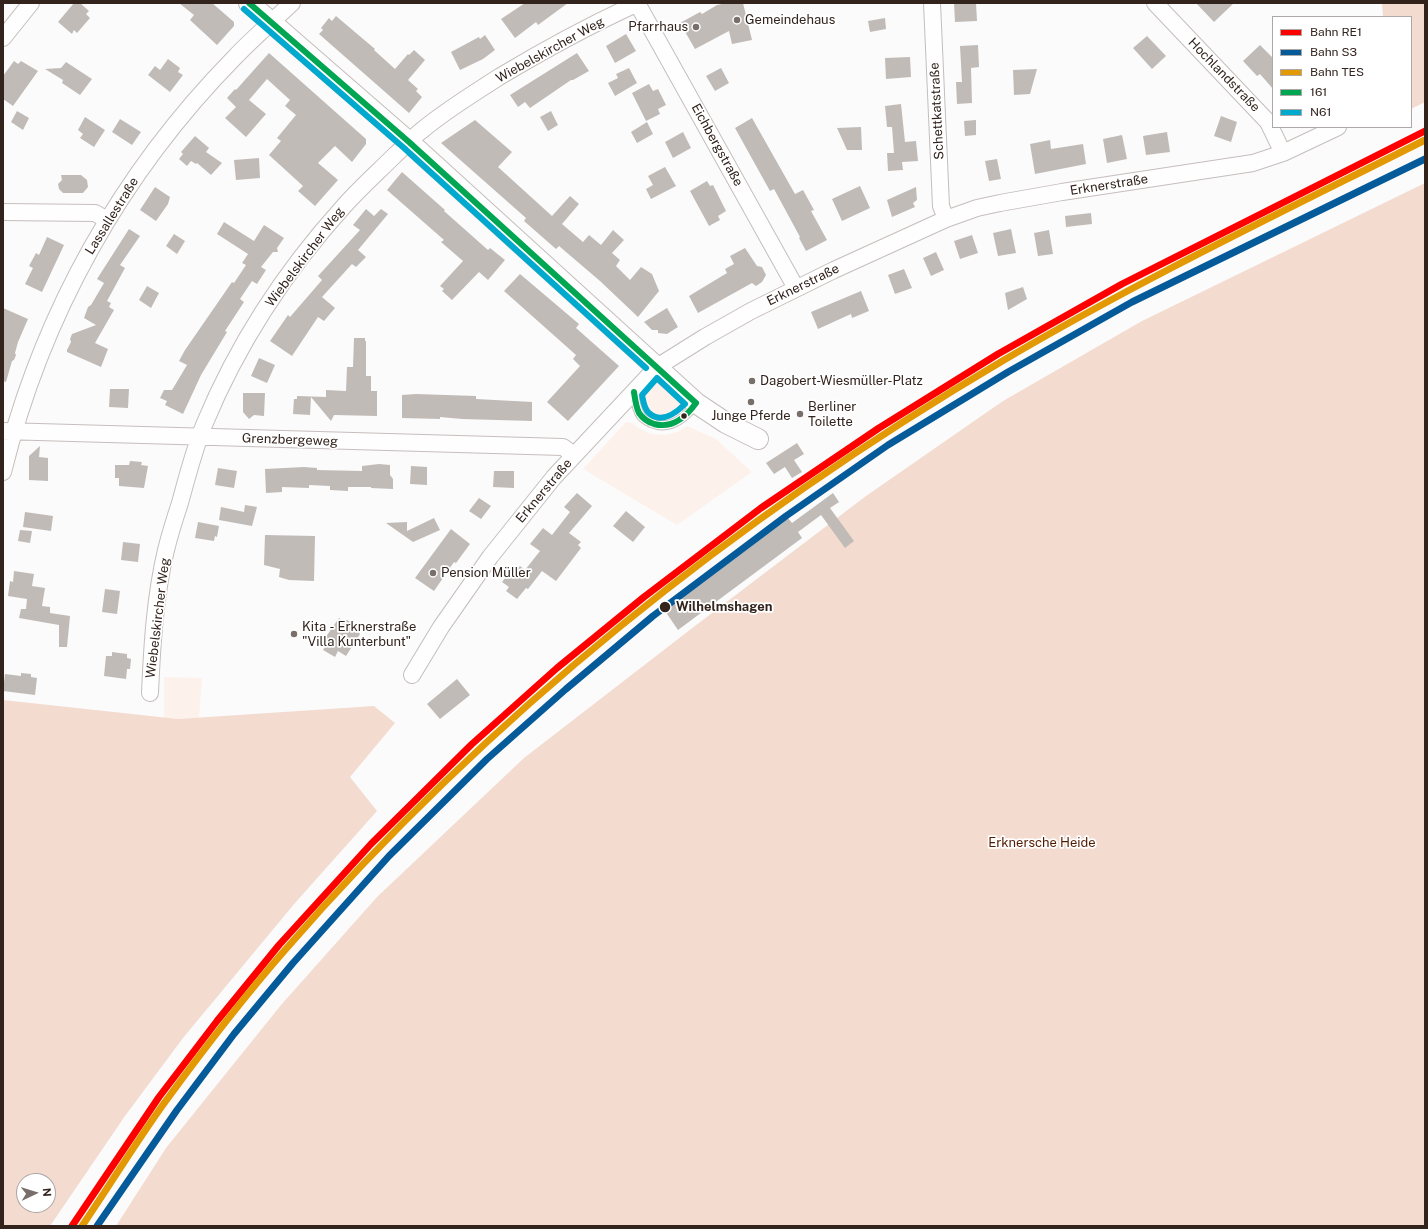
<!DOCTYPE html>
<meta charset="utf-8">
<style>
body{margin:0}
#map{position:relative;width:1428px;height:1229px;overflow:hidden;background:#fbfbfb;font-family:"Public Sans",sans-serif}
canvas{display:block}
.frame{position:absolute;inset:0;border:4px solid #32231d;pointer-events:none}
.legend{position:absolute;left:1272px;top:16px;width:140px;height:112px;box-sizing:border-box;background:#fff;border:1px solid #ada7a5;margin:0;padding:5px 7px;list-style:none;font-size:12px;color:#32231d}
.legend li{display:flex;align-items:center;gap:8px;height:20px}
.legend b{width:20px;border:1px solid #ada7a5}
.north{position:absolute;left:16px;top:1173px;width:40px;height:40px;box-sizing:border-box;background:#fff;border:1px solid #ada7a5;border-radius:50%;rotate:86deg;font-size:11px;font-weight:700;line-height:16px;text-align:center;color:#32231d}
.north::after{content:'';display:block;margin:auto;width:14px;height:18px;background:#786f6b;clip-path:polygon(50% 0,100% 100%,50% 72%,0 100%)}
</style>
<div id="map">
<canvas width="1428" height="1229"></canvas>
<div class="frame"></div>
<ul class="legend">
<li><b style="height:5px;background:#f00"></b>Bahn RE1</li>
<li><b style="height:5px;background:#055a99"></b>Bahn S3</li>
<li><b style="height:5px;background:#e39903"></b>Bahn TES</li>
<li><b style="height:5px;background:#00a651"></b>161</li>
<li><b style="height:5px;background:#00a9ce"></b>N61</li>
</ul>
<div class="north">N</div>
</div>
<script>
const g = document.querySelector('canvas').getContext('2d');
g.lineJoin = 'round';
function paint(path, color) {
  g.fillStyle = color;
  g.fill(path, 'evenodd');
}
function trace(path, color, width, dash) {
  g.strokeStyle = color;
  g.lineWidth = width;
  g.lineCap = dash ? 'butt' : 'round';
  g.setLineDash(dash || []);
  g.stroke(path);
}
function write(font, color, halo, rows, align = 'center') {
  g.font = font + ' "Public Sans",sans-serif';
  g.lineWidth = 3.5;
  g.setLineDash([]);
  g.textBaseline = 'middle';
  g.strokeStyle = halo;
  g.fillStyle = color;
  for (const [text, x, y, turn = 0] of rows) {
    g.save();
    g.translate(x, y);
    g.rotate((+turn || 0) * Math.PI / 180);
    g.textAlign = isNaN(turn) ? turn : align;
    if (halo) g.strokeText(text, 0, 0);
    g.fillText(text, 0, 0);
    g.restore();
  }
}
paint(new Path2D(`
 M 657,381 L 683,406 C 673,428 644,419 642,396 Z
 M 626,422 C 632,422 634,425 639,428 C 655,438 672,437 687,426 L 716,439 L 752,472 L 677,525 L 583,469 Z
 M 164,677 L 202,678 L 199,718 L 178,719 L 164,718 Z`), '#fdf1ec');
paint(new Path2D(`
 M 1382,3 L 1425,3 L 1425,102 L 1411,109 L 1411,17 L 1383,17 Z
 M 1425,183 L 1425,1226 L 116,1226 L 166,1148 L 281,1005 L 377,897 L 524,758 L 691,629 L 866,496 L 1003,401 L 1142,321 Z
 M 3,700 L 178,719 L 374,706 L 395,723 L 350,777 L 377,811 L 295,903 L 183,1038 L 125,1116 L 50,1226 L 3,1226 ZM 24,1181 L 48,1181 L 48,1205 L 24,1205 Z`), '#f4dbd0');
paint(new Path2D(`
 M 74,3 L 80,3 L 89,11 L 86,14 L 90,18 L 77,33 L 74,30 L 72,34 L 58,22 Z
 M 179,3 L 212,3 L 234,22 L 234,26 L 217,45 L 190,20 L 194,15 Z
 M 525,3 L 568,3 L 538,25 L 536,22 L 515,38 L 501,19 Z
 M 727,3 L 743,3 L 752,40 L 732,44 L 729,31 L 695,49 L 680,23 L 700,12 L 702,14 L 717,5 Z
 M 954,3 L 976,3 L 977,21 L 955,22 Z
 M 1196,3 L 1234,3 L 1214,22 Z
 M 336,16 L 375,49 L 374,50 L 395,69 L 408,54 L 409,55 L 414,50 L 425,60 L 408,80 L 418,89 L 416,91 L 422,97 L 409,113 L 319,34 L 323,30 L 321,28 L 329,18 L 332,21 Z
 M 885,18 L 886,29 L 870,32 L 868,21 Z
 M 626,34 L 636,51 L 615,63 L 606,46 Z
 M 485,35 L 495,50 L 483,59 L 460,70 L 451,52 L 479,37 L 480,39 Z
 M 1147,36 L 1166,56 L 1152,69 L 1133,48 Z
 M 978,45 L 979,67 L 971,68 L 972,103 L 957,104 L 956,82 L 962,82 L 960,46 Z
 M 1260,45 L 1273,58 L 1273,89 L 1260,74 L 1257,76 L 1243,61 Z
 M 269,53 L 366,139 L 366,144 L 352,162 L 335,146 L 318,163 L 338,180 L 315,206 L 298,191 L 303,186 L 269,155 L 281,141 L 277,138 L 296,115 L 285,106 L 290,100 L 267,79 L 249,100 L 266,114 L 246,137 L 225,118 L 236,107 L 227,98 L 235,89 L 236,90 Z
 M 577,53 L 589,71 L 573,80 L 571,80 L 530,108 L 525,102 L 518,107 L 510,95 Z
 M 910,57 L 911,77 L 886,79 L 885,58 Z
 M 168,59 L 180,68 L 178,72 L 183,75 L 170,92 L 148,75 L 155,66 L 160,70 Z
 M 14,61 L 18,64 L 21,61 L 38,71 L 13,106 L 3,99 L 3,76 Z
 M 66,62 L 92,79 L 80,95 L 62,83 L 63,80 L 45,69 L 61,68 Z
 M 629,68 L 637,83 L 615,96 L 608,83 L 618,78 L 616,74 Z
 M 721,68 L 729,83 L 715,91 L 706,76 Z
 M 1037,69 L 1030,94 L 1014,95 L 1013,70 Z
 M 649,84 L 653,91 L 658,89 L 666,105 L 658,109 L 660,114 L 646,121 L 632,93 Z
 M 901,104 L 905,142 L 916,141 L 918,161 L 902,162 L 903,170 L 888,171 L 887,153 L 894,153 L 892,127 L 887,127 L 885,106 Z
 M 17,111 L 29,118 L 23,130 L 11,122 Z
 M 551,111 L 558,125 L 548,131 L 540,117 Z
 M 1221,116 L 1237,122 L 1231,142 L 1214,136 Z
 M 85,117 L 105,130 L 94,147 L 80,138 L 83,134 L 78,130 Z
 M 752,118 L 795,194 L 803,190 L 814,210 L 811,211 L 827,240 L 806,251 L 799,238 L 800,237 L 774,189 L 770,191 L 735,128 Z
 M 120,119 L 141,132 L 132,145 L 112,132 Z
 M 475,120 L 512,152 L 498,167 L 552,216 L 570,196 L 579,204 L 562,224 L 583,242 L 589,235 L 601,245 L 613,230 L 624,240 L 612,253 L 620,260 L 616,266 L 630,280 L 641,267 L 652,274 L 659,291 L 638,317 L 600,281 L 559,246 L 556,249 L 524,221 L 526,218 L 441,143 Z
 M 976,120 L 976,135 L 965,136 L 964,121 Z
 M 647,122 L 653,134 L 637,143 L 631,132 Z
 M 861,127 L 862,150 L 847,150 L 837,128 Z
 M 683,132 L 691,148 L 673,158 L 665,142 Z
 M 1167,132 L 1170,152 L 1146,155 L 1143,136 Z
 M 1122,135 L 1127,159 L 1107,163 L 1103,139 Z
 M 195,136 L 209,148 L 206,152 L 222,163 L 211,175 L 197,163 L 196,164 L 191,161 L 187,166 L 179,159 L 183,154 L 181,152 Z
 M 1050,140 L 1051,149 L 1083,144 L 1086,164 L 1035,174 L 1030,144 Z
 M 259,158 L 260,178 L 236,180 L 234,160 Z
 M 997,159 L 1001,179 L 989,181 L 985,161 Z
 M 665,167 L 676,186 L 651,199 L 646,189 L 653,185 L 648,176 Z
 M 402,172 L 445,210 L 444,211 L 488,250 L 490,248 L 505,260 L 488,280 L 479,272 L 452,300 L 442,291 L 444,289 L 440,286 L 463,261 L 441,242 L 444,240 L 387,190 Z
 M 61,175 L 81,175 L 87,180 L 88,187 L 83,193 L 63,193 L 59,189 L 58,184 L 62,180 Z
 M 707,181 L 710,186 L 713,185 L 726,211 L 718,216 L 720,220 L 709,226 L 690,191 Z
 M 860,186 L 870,208 L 842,221 L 832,199 Z
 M 155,187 L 170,197 L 168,204 L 156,221 L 140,210 Z
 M 916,187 L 917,200 L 913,203 L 915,207 L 892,217 L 887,200 Z
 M 366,209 L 374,216 L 381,209 L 388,214 L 358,250 L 366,257 L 356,267 L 352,264 L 322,297 L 335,308 L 324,321 L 318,317 L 292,356 L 270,341 L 288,315 L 290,317 L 322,280 L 318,276 L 360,230 L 353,225 Z
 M 1091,213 L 1092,224 L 1066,227 L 1065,216 Z
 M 224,222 L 254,241 L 264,225 L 284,238 L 277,248 L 278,252 L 273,252 L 261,267 L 266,270 L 257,284 L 252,281 L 240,299 L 244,302 L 225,331 L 227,332 L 201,375 L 183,414 L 165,405 L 167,401 L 160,398 L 164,390 L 172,390 L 187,365 L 179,361 L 185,350 L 232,282 L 234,283 L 246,265 L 242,263 L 248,254 L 217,234 Z
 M 129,229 L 140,236 L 120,265 L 125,268 L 107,301 L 111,303 L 109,307 L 114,310 L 95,343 L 108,349 L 101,367 L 67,352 L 67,350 L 71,342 L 70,339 L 72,334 L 96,325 L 84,318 L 88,307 L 91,305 L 104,283 L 97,279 Z
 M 1011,229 L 1016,253 L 998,256 L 993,233 Z
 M 1049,230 L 1053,254 L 1038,256 L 1034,233 Z
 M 174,234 L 185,241 L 177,254 L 166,246 Z
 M 972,235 L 978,253 L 960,259 L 954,241 Z
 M 47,237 L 64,245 L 42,292 L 25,284 L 33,268 L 29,266 L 36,253 L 39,255 Z
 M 745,248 L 757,266 L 762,267 L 766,275 L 762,282 L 756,286 L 752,283 L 698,313 L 689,296 L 727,273 L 725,269 L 734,264 L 730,256 Z
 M 936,252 L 944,270 L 931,276 L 923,258 Z
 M 904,269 L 912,288 L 895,294 L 888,275 Z
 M 520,274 L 579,324 L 576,328 L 619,366 L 568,421 L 547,402 L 580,366 L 573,359 L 576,355 L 504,291 Z
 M 147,286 L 159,293 L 151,308 L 139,300 Z
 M 1023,287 L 1027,299 L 1008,310 L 1005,293 Z
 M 861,291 L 869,311 L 852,318 L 851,314 L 818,329 L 811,312 Z
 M 3,308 L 28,319 L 18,342 L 15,353 L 16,355 L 14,360 L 12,361 L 6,382 L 3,381 Z
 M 667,308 L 678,327 L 667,334 L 658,333 L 658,330 L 652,330 L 644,322 Z
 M 354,338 L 365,338 L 365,341 L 366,341 L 366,376 L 371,376 L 371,391 L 377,391 L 377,416 L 334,415 L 331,421 L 311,397 L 310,415 L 293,414 L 294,399 L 297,399 L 297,396 L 326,397 L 326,390 L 346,391 L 347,367 L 353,367 Z
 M 259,358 L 275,365 L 267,383 L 251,376 Z
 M 110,389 L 129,389 L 128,408 L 109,407 Z
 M 243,393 L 265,393 L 264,416 L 254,415 L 249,419 L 243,412 Z
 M 416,394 L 476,396 L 476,399 L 532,402 L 532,421 L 462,419 L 440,417 L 440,419 L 402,418 L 402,395 Z
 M 797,443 L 804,454 L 794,460 L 802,472 L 792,478 L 785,467 L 774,474 L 766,463 Z
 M 40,446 L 39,457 L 48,458 L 48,481 L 29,480 L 29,456 Z
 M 130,461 L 142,462 L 141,465 L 148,466 L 144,488 L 119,486 L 119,478 L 115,478 L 115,465 L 129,465 Z
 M 379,464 L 390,465 L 390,475 L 393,479 L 393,489 L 371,488 L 371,487 L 348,487 L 348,491 L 330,490 L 330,486 L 309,485 L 309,488 L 282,487 L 282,492 L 266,493 L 265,469 L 304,467 L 317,468 L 317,470 L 362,471 L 362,466 Z
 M 411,466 L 427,467 L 427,485 L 410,484 Z
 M 218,468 L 237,471 L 234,488 L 215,485 Z
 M 494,471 L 514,471 L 514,488 L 493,487 Z
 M 577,493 L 592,506 L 569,533 L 581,542 L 578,545 L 581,548 L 556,581 L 542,571 L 528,589 L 526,588 L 517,599 L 506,591 L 509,587 L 502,582 L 513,568 L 516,570 L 520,566 L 525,570 L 540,551 L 530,544 L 543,528 L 552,535 L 570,512 L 564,507 Z
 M 833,493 L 839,502 L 830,508 L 854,541 L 845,548 L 821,515 L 798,532 L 802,538 L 678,630 L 665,611 L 689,591 L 788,518 L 792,523 Z
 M 479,498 L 491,506 L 481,519 L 469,511 Z
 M 245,505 L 257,507 L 252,526 L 219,520 L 221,507 L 244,512 Z
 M 626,511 L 645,527 L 633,542 L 613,526 Z
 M 25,512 L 53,516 L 51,531 L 23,527 Z
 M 434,518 L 440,530 L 413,542 L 386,523 L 407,522 L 407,531 Z
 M 198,522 L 219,526 L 217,537 L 215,536 L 214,541 L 195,538 Z
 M 451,529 L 470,544 L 456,563 L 454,562 L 434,591 L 415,578 Z
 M 20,530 L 32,531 L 30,543 L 18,541 Z
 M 265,535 L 315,536 L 314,581 L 289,580 L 279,577 L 280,569 L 264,565 Z
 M 123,542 L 140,544 L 138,562 L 121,560 Z
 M 14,571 L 34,574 L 32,586 L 45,588 L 42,606 L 50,607 L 50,613 L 70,616 L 67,647 L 59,647 L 59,625 L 19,618 L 21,609 L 26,609 L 27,599 L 8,596 L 10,581 L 13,582 Z
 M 105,589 L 120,591 L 117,614 L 102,612 Z
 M 339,618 L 343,621 L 347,620 L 352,623 L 360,634 L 346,656 L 338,651 L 335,657 L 323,650 L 327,644 L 323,641 Z
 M 112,652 L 127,654 L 127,658 L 131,659 L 130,669 L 127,669 L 126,679 L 104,676 L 106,656 L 112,656 Z
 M 21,673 L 31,674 L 31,677 L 37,678 L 35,695 L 3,691 L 5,674 L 21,676 Z
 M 457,679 L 470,695 L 440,719 L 427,704 Z`), '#c1bbb8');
const service = new Path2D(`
 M 634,392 C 635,399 636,409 641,416 C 643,419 647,421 651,423 C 670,431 685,418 696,404`);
const minor = new Path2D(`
 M 637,3 L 796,288
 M 932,3 L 941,206 L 946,219
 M 1155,3 L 1268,122 L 1283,153
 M 3,38 L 31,3
 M 3,212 L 95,213 L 107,220
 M 3,431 L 563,447 L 574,455
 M 3,472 C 42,314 121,173 235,57 C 253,38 273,21 292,3
 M 412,675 L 441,627 L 490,557 L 554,477 L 657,367 L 705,337 L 751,311 L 834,270 L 946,219 L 977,208 L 1000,203 L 1062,192 L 1253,163 L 1283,153 L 1338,127
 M 150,693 C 152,646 155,596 166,550 C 170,534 175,518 180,503 C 187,477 194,450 204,425 C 237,345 286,270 344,206 C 360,188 378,172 395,155 C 404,147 412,138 421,131 C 446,110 473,94 499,77 C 544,50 590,25 638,3`);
const tertiary = new Path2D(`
 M 249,3 L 409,142 L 696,403 L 726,423 L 758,439`);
trace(service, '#c5bebc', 10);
trace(minor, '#c5bebc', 18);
trace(tertiary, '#c5bebc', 22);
trace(service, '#fefefe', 8);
trace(minor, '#fefefe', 16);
trace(tertiary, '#fefefe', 20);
trace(new Path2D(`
 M 249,3 L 409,142 L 696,403
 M 634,392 C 635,399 636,407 639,413 C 643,419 648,422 654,424 C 673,429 686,417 696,403`), '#00a651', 6);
trace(new Path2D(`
 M 244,9 L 404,148 L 646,368
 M 657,378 L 685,404 C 676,413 661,424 649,413 C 644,409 643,400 642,395 Z`), '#00a9ce', 6);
trace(new Path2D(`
 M 72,1226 L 159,1097 L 217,1021 L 279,945 L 371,844 L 472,744 L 557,668 L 644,597 L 761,508 L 879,428 L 998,354 L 1122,284 L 1425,131`), '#f00', 7);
trace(new Path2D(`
 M 97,1226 L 177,1110 L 234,1034 L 293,963 L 389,856 L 487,759 L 566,689 L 653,616 L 786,516 L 888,445 L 1008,372 L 1132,302 L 1425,159`), '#055a99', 7);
trace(new Path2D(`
 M 82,1226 C 110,1185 136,1142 165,1102 C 203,1050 243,998 285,950 C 488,716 737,517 1004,360 C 1140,280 1284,211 1425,140`), '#e39903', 7);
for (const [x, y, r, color] of [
 [737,20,4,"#786f6b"],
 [696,27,4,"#786f6b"],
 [752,381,4,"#786f6b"],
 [751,402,4,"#786f6b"],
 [800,414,4,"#786f6b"],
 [684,416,3.5,"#32231d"],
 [433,573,4,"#786f6b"],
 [665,607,6,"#32231d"],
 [294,634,4,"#786f6b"]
]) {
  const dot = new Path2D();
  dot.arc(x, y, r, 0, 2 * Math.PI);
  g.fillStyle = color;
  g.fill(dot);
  trace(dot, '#fff', 1.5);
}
write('13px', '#32231d', '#fff', [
 ["Gemeindehaus",745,20],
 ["Pfarrhaus",688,27,"right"],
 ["Dagobert-Wiesmüller-Platz",760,381],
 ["Berliner",808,407],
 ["Toilette",808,422],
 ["Junge Pferde",751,416,"center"],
 ["Pension Müller",441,573],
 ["Kita - Erknerstraße",302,627],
 ["\"Villa Kunterbunt\"",302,642]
], 'left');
write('13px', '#32231d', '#fff', [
 ["Wiebelskircher Weg",550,50,-29],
 ["Hochlandstraße",1224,75,46],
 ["Schettkatstraße",937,111,-93],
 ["Eichbergstraße",717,145,61],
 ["Erknerstraße",1109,185,-9],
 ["Lassallestraße",112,216,-58],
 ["Wiebelskircher Weg",305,257,-53],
 ["Erknerstraße",803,285,-26],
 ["Grenzbergeweg",290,440,2],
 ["Erknerstraße",544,491,-50],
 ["Wiebelskircher Weg",158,618,-83]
]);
write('bold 13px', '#32231d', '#fff', [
 ["Wilhelmshagen",676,607]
], 'left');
write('13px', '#531b00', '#fff', [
 ["Erknersche Heide",1042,843]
]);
</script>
